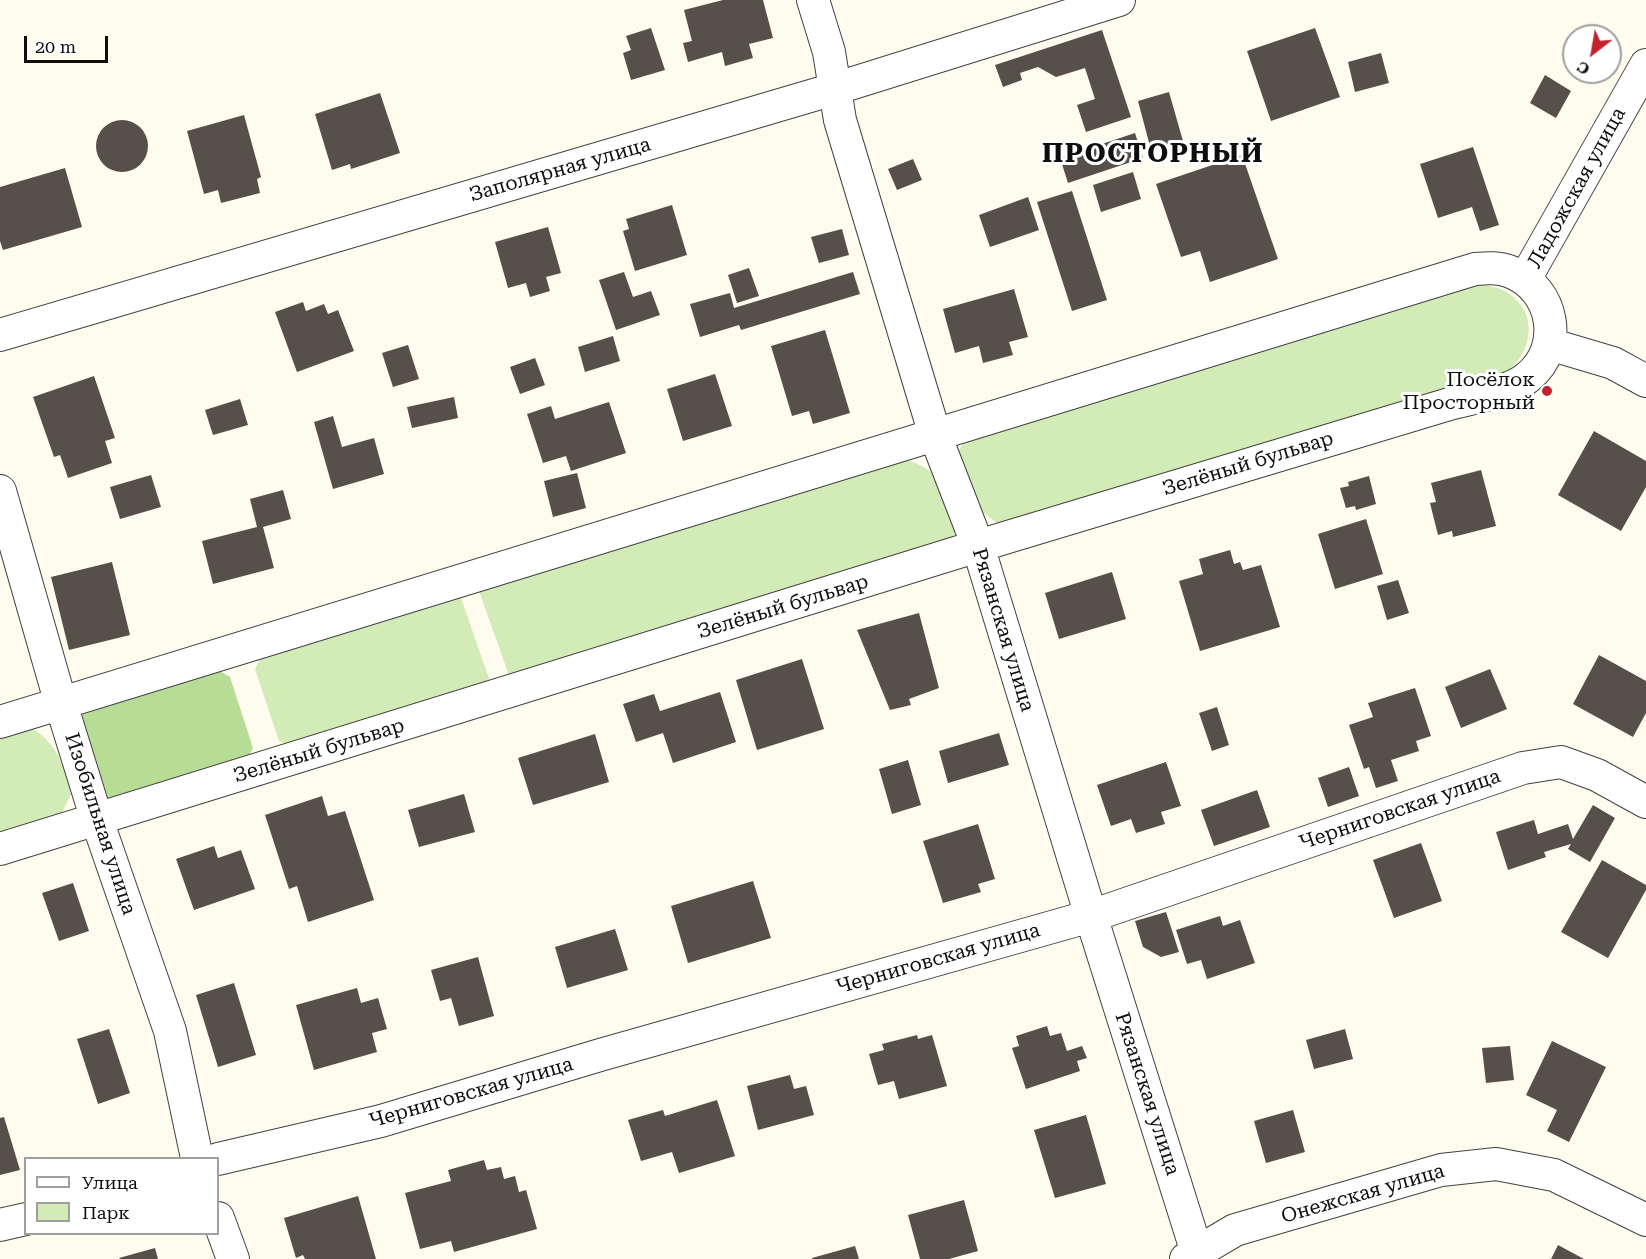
<!DOCTYPE html>
<meta charset="utf-8">
<style>
body{margin:0}
#map{position:relative;width:1646px;height:1259px;overflow:hidden;background:#fffcef;font-family:"Roboto Serif",serif}
canvas{display:block}
.legend{position:absolute;left:24px;top:1157px;width:195px;height:78px;box-sizing:border-box;background:#fff;border:2px solid #9f9f9f;margin:0;padding:8px 10px;list-style:none;font-size:18px;color:#0e0e0e}
.legend li{display:flex;align-items:center;gap:12px;height:30px}
.legend b{width:30px;border:2px solid #9f9f9f}
.north{position:absolute;left:1562px;top:24px;width:60px;height:60px;box-sizing:border-box;background:#fff;border:2px solid #9f9f9f;border-radius:50%;rotate:211deg;font-size:16px;font-weight:700;line-height:24px;text-align:center;color:#0e0e0e}
.north::after{content:'';display:block;margin:auto;width:21px;height:27px;background:#c2222b;clip-path:polygon(50% 0,100% 100%,50% 72%,0 100%)}
.scale{position:absolute;left:24px;top:36px;width:84px;height:27px;box-sizing:border-box;border:3px solid #0e0e0e;border-top:0;padding-left:8px;font-size:18px;line-height:21px;white-space:nowrap;color:#0e0e0e;-webkit-text-stroke:4px #fff;paint-order:stroke}
</style>
<div id="map">
<canvas width="1646" height="1259"></canvas>
<ul class="legend">
<li><b style="height:8px;background:#fff"></b>Улица</li>
<li><b style="height:16px;background:#d2ebb7"></b>Парк</li>
</ul>
<div class="north">С</div>
<div class="scale">20 m</div>
</div>
<script>
const g = document.querySelector('canvas').getContext('2d');
g.lineJoin = 'round';
function paint(path, color) {
  g.fillStyle = color;
  g.fill(path, 'evenodd');
}
function trace(path, color, width, dash) {
  g.strokeStyle = color;
  g.lineWidth = width;
  g.lineCap = dash ? 'butt' : 'round';
  g.setLineDash(dash || []);
  g.stroke(path);
}
function write(font, color, halo, rows, align = 'center') {
  g.font = font + ' "Roboto Serif",serif';
  g.lineWidth = 6;
  g.setLineDash([]);
  g.textBaseline = 'middle';
  g.strokeStyle = halo;
  g.fillStyle = color;
  for (const [text, x, y, turn = 0] of rows) {
    g.save();
    g.translate(x, y);
    g.rotate((+turn || 0) * Math.PI / 180);
    g.textAlign = isNaN(turn) ? turn : align;
    if (halo) g.strokeText(text, 0, 0);
    g.fillText(text, 0, 0);
    g.restore();
  }
}
paint(new Path2D(`
 M 1481,285 C 1491,286 1500,288 1508,293 C 1540,314 1532,353 1505,374 L 1009,526 L 997,523 L 981,511 L 957,457 C 959,446 964,443 974,438 L 1465,287 Z
 M 902,459 C 944,469 945,491 958,526 L 954,535 L 946,542 L 511,681 L 479,591 Z
 M 461,598 L 492,687 L 288,745 L 279,741 L 255,669 L 260,659 Z
 M 33,729 C 57,743 65,768 71,794 L 62,813 L 54,819 L 0,835 L 0,736 L 20,730 Z`), '#d2ebb7');
paint(new Path2D(`
 M 218,670 L 230,677 L 253,748 L 246,762 L 106,805 L 78,716 Z`), '#b6dc96');
paint(new Path2D(`
 M 723,0 L 763,0 L 773,38 L 749,44 L 753,58 L 725,66 L 722,52 L 688,62 L 683,43 L 692,41 L 684,10 Z
 M 651,28 L 665,70 L 631,80 L 623,53 L 631,50 L 626,36 Z
 M 1315,28 L 1340,97 L 1271,121 L 1247,51 Z
 M 1102,30 L 1131,117 L 1086,132 L 1077,105 L 1095,99 L 1085,68 L 1056,77 L 1038,67 L 1020,73 L 1022,80 L 1003,87 L 995,65 Z
 M 1381,53 L 1389,83 L 1355,92 L 1348,62 Z
 M 1545,75 L 1571,91 L 1556,118 L 1530,103 Z
 M 1169,92 L 1183,141 L 1151,150 L 1138,101 Z
 M 380,93 L 400,153 L 351,169 L 350,164 L 332,170 L 315,114 Z
 M 244,115 L 261,177 L 257,179 L 260,193 L 221,203 L 218,190 L 204,194 L 187,131 Z
 M96 146a26 26 0 1 1 52 0a26 26 0 1 1-52 0Z
 M 1135,133 L 1143,158 L 1068,183 L 1060,158 Z
 M 1473,147 L 1499,225 L 1480,231 L 1472,207 L 1438,218 L 1420,164 Z
 M 1242,155 L 1278,259 L 1210,282 L 1200,251 L 1181,257 L 1156,184 Z
 M 913,159 L 922,180 L 897,190 L 888,169 Z
 M 65,168 L 82,227 L 3,250 L 0,241 L 0,187 Z
 M 1133,172 L 1141,199 L 1101,212 L 1093,185 Z
 M 1072,191 L 1107,300 L 1072,311 L 1037,202 Z
 M 1028,197 L 1039,230 L 990,247 L 979,215 Z
 M 672,205 L 687,255 L 635,271 L 623,231 L 629,229 L 626,219 Z
 M 548,227 L 561,273 L 546,277 L 550,291 L 530,297 L 526,283 L 508,288 L 495,242 Z
 M 842,229 L 849,255 L 819,263 L 811,237 Z
 M 749,268 L 759,296 L 737,303 L 728,275 Z
 M 624,272 L 633,297 L 651,291 L 660,315 L 616,330 L 599,280 Z
 M 853,272 L 860,294 L 741,330 L 739,325 L 700,337 L 690,304 L 730,293 L 734,308 Z
 M 1014,289 L 1028,337 L 1009,342 L 1013,355 L 983,363 L 979,346 L 955,353 L 943,309 Z
 M 303,302 L 306,311 L 324,304 L 328,314 L 338,310 L 354,351 L 297,372 L 275,312 Z
 M 825,330 L 850,413 L 813,424 L 809,411 L 792,416 L 771,346 Z
 M 613,336 L 620,361 L 585,372 L 578,347 Z
 M 408,345 L 419,379 L 393,387 L 382,353 Z
 M 535,358 L 545,385 L 520,394 L 510,367 Z
 M 715,374 L 732,426 L 683,441 L 667,389 Z
 M 94,376 L 115,438 L 105,441 L 112,463 L 68,478 L 60,455 L 54,457 L 33,397 Z
 M 454,397 L 458,418 L 412,428 L 407,407 Z
 M 240,399 L 248,425 L 213,435 L 205,410 Z
 M 609,402 L 626,453 L 571,471 L 566,456 L 543,463 L 527,414 L 551,406 L 555,419 Z
 M 333,416 L 342,447 L 374,438 L 384,474 L 333,489 L 314,422 Z
 M 1594,431 L 1646,461 L 1646,487 L 1621,531 L 1558,495 Z
 M 1481,470 L 1496,526 L 1453,537 L 1452,531 L 1438,535 L 1430,503 L 1436,502 L 1431,483 Z
 M 577,473 L 586,508 L 553,517 L 544,481 Z
 M 151,475 L 161,507 L 120,519 L 110,487 Z
 M 1369,476 L 1376,504 L 1356,510 L 1355,506 L 1346,508 L 1340,488 L 1349,486 L 1348,482 Z
 M 283,490 L 291,519 L 263,527 L 274,568 L 213,584 L 202,541 L 257,527 L 250,499 Z
 M 1366,519 L 1383,574 L 1335,589 L 1318,534 Z
 M 1230,550 L 1234,564 L 1240,562 L 1243,570 L 1261,565 L 1280,627 L 1200,651 L 1179,581 L 1203,574 L 1199,559 Z
 M 112,562 L 130,635 L 69,650 L 51,577 Z
 M 1112,572 L 1126,619 L 1059,639 L 1045,593 Z
 M 1398,580 L 1409,613 L 1387,620 L 1377,586 Z
 M 919,613 L 939,688 L 909,699 L 911,705 L 890,710 L 857,630 Z
 M 1599,655 L 1646,681 L 1646,713 L 1633,737 L 1573,704 Z
 M 802,659 L 824,729 L 757,750 L 736,680 Z
 M 1490,669 L 1507,709 L 1461,728 L 1445,687 Z
 M 1415,688 L 1431,736 L 1416,741 L 1419,751 L 1391,760 L 1398,781 L 1376,788 L 1369,767 L 1364,769 L 1349,725 L 1373,717 L 1368,703 Z
 M 720,692 L 736,742 L 673,763 L 663,733 L 636,742 L 623,704 L 654,694 L 660,711 Z
 M 1217,707 L 1229,745 L 1212,751 L 1199,713 Z
 M 999,733 L 1009,765 L 948,783 L 939,751 Z
 M 595,734 L 609,782 L 533,805 L 518,758 Z
 M 908,760 L 921,805 L 892,814 L 879,769 Z
 M 1166,762 L 1181,806 L 1161,812 L 1165,824 L 1136,833 L 1131,819 L 1111,826 L 1097,785 Z
 M 1349,767 L 1359,796 L 1328,807 L 1318,778 Z
 M 1257,790 L 1270,827 L 1214,846 L 1201,810 Z
 M 464,794 L 475,832 L 419,847 L 408,810 Z
 M 322,796 L 328,816 L 345,811 L 374,900 L 308,922 L 297,886 L 289,889 L 265,815 Z
 M 1593,805 L 1615,818 L 1590,862 L 1568,849 L 1571,844 L 1544,852 L 1546,857 L 1508,870 L 1496,832 L 1534,820 L 1538,834 L 1568,824 L 1573,839 Z
 M 978,824 L 995,879 L 978,884 L 981,892 L 943,903 L 923,841 Z
 M 1421,843 L 1442,901 L 1394,918 L 1373,860 Z
 M 214,846 L 218,858 L 241,850 L 255,889 L 194,910 L 176,859 Z
 M 1602,860 L 1646,885 L 1646,890 L 1608,958 L 1561,932 Z
 M 753,881 L 771,938 L 688,963 L 671,906 Z
 M 73,883 L 89,931 L 59,941 L 42,893 Z
 M 1166,912 L 1179,952 L 1161,957 L 1143,947 L 1135,921 Z
 M 1220,916 L 1223,926 L 1240,920 L 1255,963 L 1207,979 L 1201,960 L 1187,964 L 1176,930 Z
 M 615,929 L 628,970 L 567,988 L 555,947 Z
 M 478,957 L 494,1016 L 459,1026 L 451,998 L 440,1001 L 431,970 Z
 M 234,983 L 256,1055 L 218,1067 L 196,995 Z
 M 357,988 L 361,1003 L 378,998 L 387,1029 L 372,1033 L 377,1052 L 314,1070 L 296,1005 Z
 M 1047,1026 L 1050,1036 L 1061,1033 L 1067,1051 L 1082,1046 L 1087,1058 L 1077,1061 L 1080,1071 L 1026,1089 L 1012,1048 L 1019,1046 L 1016,1036 Z
 M 109,1029 L 130,1093 L 98,1104 L 77,1039 Z
 M 1345,1029 L 1353,1059 L 1314,1069 L 1306,1040 Z
 M 917,1035 L 918,1039 L 932,1035 L 947,1086 L 899,1099 L 894,1081 L 878,1085 L 869,1054 L 884,1050 L 882,1044 Z
 M 1552,1041 L 1606,1067 L 1569,1142 L 1547,1131 L 1557,1110 L 1526,1095 Z
 M 1510,1046 L 1514,1080 L 1486,1083 L 1482,1048 Z
 M 790,1075 L 794,1089 L 806,1086 L 814,1115 L 758,1130 L 747,1086 Z
 M 717,1100 L 735,1156 L 679,1173 L 672,1152 L 641,1161 L 628,1120 L 663,1110 L 665,1116 Z
 M 1293,1110 L 1305,1152 L 1266,1163 L 1254,1121 Z
 M 1086,1115 L 1106,1184 L 1055,1198 L 1034,1130 Z
 M 4,1117 L 20,1170 L 0,1175 L 0,1118 Z
 M 484,1160 L 487,1170 L 501,1167 L 504,1179 L 515,1176 L 519,1192 L 526,1190 L 537,1229 L 454,1252 L 451,1241 L 420,1249 L 405,1193 L 451,1181 L 448,1170 Z
 M 358,1196 L 376,1259 L 305,1259 L 303,1255 L 296,1258 L 284,1218 Z
 M 964,1200 L 978,1251 L 949,1259 L 920,1259 L 908,1215 Z
 M 1558,1245 L 1584,1259 L 1551,1259 Z
 M 855,1246 L 859,1259 L 812,1259 L 812,1258 Z
 M 155,1248 L 158,1259 L 120,1259 L 119,1258 Z`), '#574f4a');
const minor = new Path2D(`
 M 813,0 L 829,52 L 840,120 L 935,435 L 978,546 L 1091,916 L 1199,1259
 M 1525,279 L 1646,65
 M 0,335 L 834,89 L 1119,0
 M 1549,344 L 1613,363 L 1646,381
 M 0,491 L 61,704 L 97,820 L 170,1031 L 197,1158
 M 0,722 L 1475,269 C 1487,268 1499,267 1511,272 C 1554,289 1565,347 1528,377 C 1510,393 1469,398 1446,405 L 978,546 L 0,849
 M 218,1159 L 381,1121 L 600,1055 L 1091,916 L 1523,768 L 1561,762 L 1597,775 L 1646,802
 M 218,1218 L 233,1259
 M 0,1225 L 26,1219
 M 1186,1259 L 1235,1230 L 1441,1170 L 1496,1164 L 1554,1175 L 1646,1220`);
trace(minor, '#414141', 34);
trace(minor, '#fff', 32);
for (const [x, y, r, color] of [
 [1547,391,6,"#c2222b"]
]) {
  const dot = new Path2D();
  dot.arc(x, y, r, 0, 2 * Math.PI);
  g.fillStyle = color;
  g.fill(dot);
  trace(dot, '#fff', 2);
}
write('20px', '#0e0e0e', '#fff', [
 ["Заполярная улица",560,170,-16],
 ["Ладожская улица",1577,188,-61],
 ["Зелёный бульвар",1248,464,-17],
 ["Зелёный бульвар",783,607,-17],
 ["Рязанская улица",1003,630,73],
 ["Зелёный бульвар",319,751,-17],
 ["Черниговская улица",1400,810,-19],
 ["Изобильная улица",100,824,72],
 ["Черниговская улица",938,959,-16],
 ["Черниговская улица",471,1093,-16],
 ["Рязанская улица",1147,1094,72],
 ["Онежская улица",1363,1194,-16]
]);
write('20px', '#0e0e0e', '#fff', [
 ["Посёлок",1535,380],
 ["Просторный",1535,403]
], 'right');
g.letterSpacing = '1.5px';
write('bold 26px', '#0e0e0e', '#fff', [
 ["ПРОСТОРНЫЙ",1153,154]
]);
g.letterSpacing = '0px';
</script>
